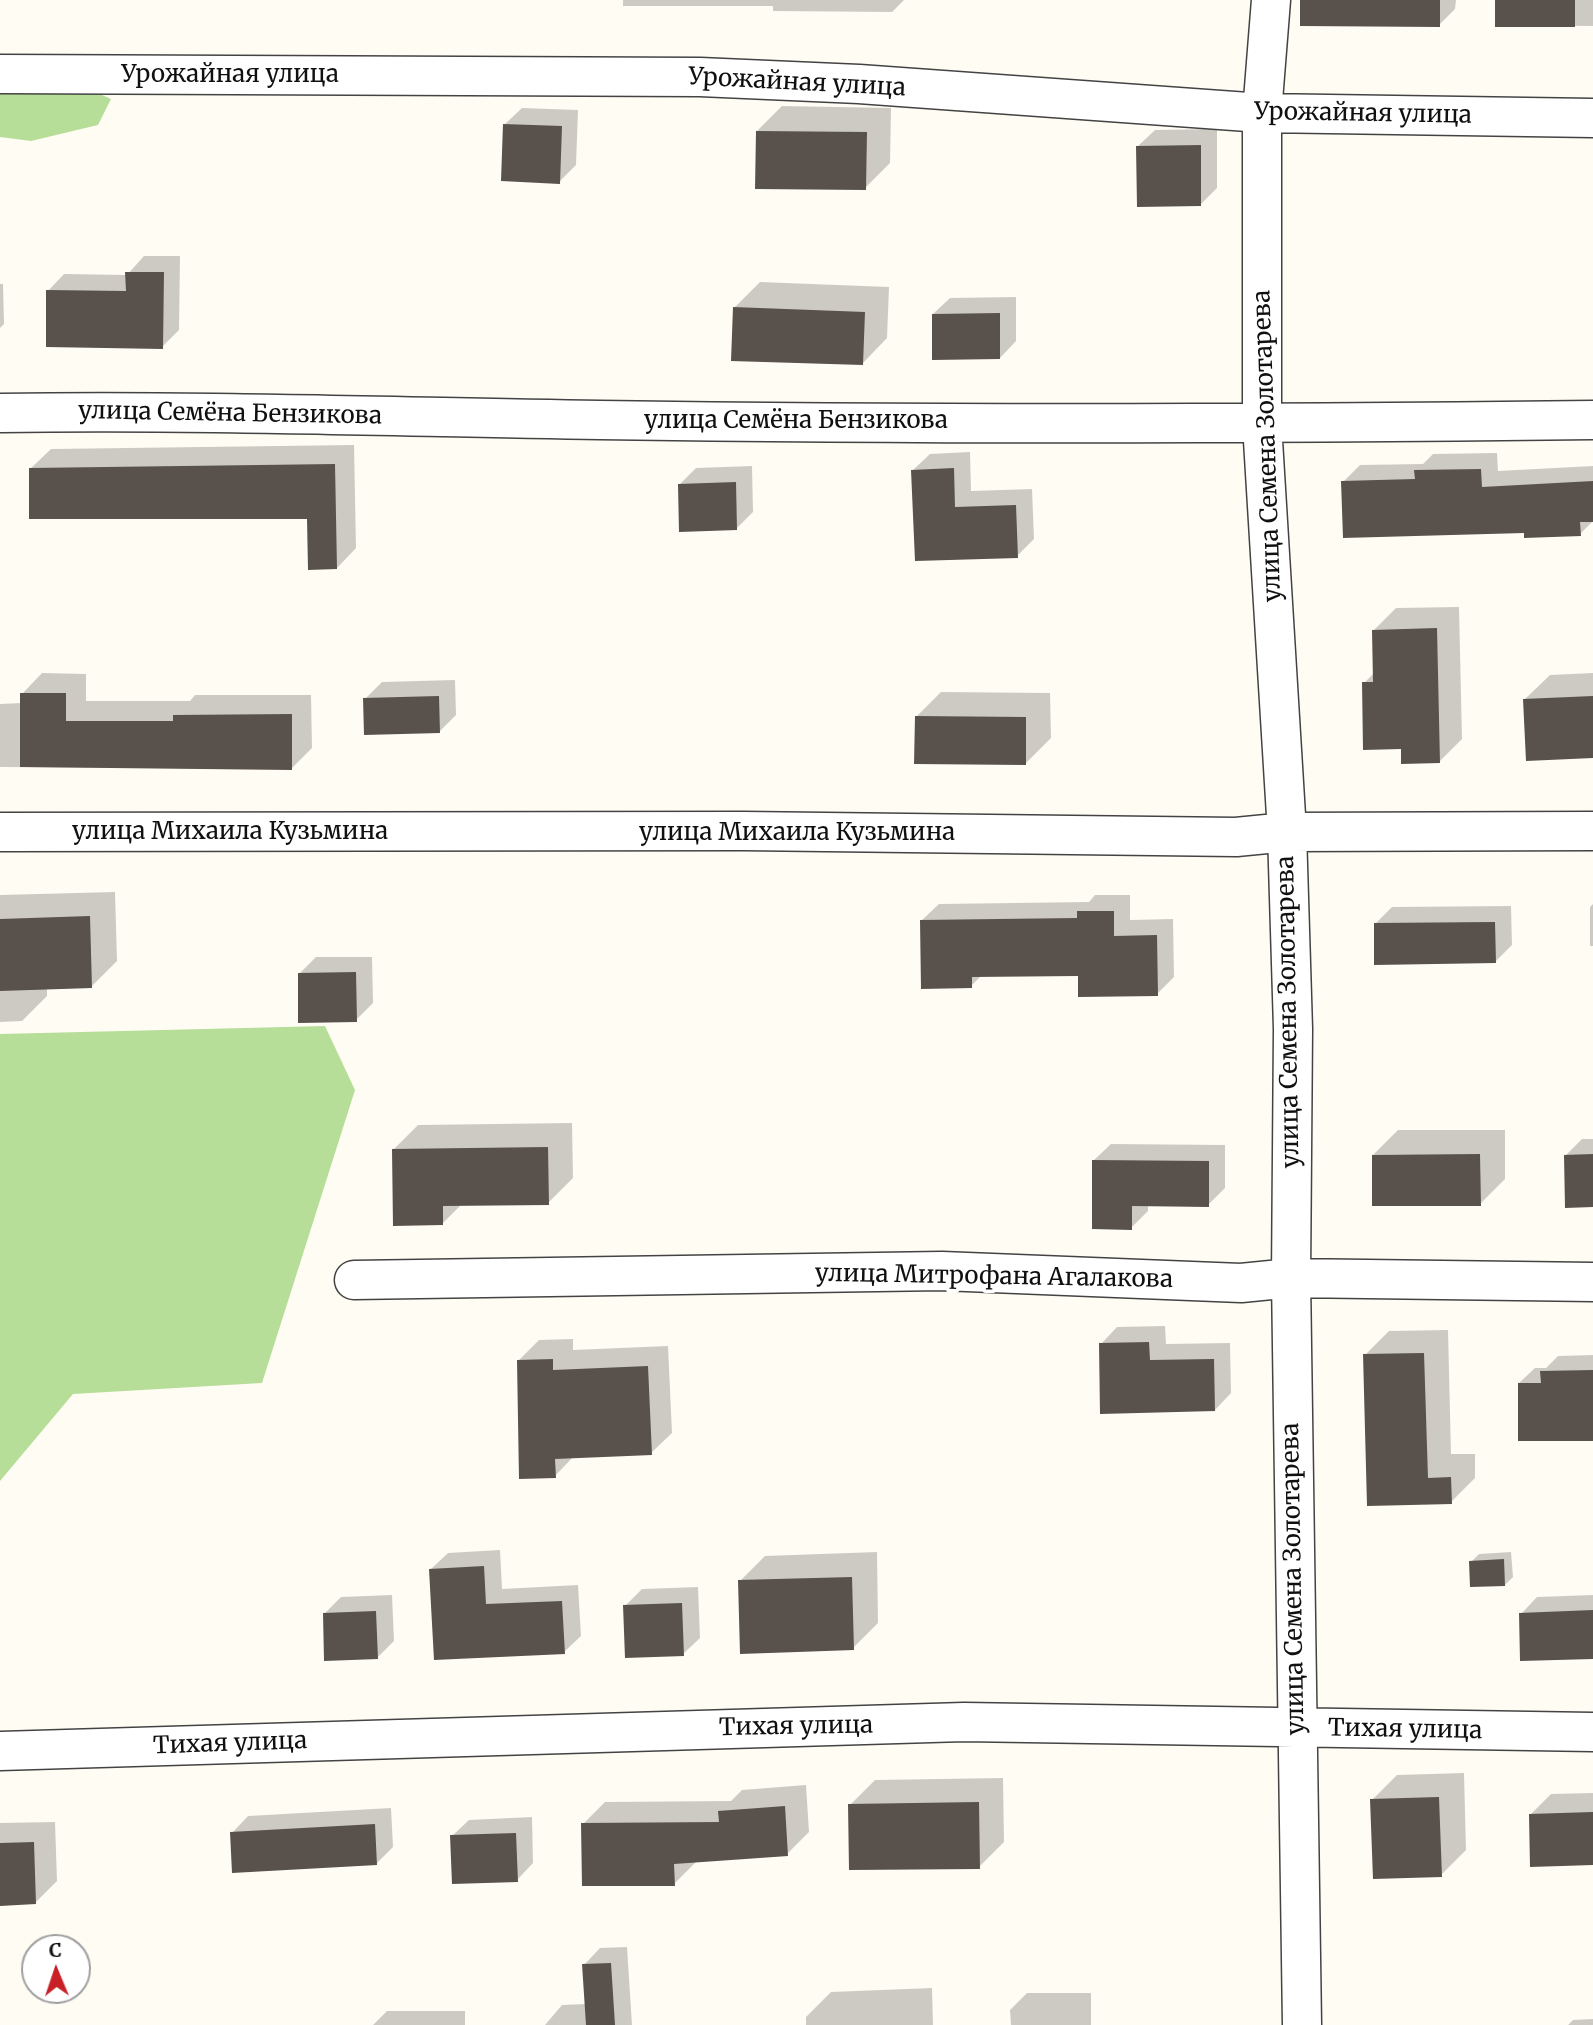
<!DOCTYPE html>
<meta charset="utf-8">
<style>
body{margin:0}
#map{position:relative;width:1593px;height:2025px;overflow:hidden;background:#fffdf3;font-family:Merriweather,serif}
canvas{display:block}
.north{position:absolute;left:21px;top:1934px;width:70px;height:70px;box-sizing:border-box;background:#fff;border:2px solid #9f9f9f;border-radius:50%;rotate:358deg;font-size:19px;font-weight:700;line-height:28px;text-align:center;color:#101010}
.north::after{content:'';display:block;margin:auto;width:24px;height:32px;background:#c72127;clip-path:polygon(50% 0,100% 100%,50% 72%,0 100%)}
</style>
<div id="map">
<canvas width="1593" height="2025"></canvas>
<div class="north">С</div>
</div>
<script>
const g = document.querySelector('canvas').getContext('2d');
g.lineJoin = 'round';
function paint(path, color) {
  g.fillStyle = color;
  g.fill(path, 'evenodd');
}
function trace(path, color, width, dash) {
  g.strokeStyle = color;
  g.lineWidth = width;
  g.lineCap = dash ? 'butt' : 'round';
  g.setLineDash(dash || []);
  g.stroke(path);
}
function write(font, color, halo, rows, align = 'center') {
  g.font = font + ' Merriweather,serif';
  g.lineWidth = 7;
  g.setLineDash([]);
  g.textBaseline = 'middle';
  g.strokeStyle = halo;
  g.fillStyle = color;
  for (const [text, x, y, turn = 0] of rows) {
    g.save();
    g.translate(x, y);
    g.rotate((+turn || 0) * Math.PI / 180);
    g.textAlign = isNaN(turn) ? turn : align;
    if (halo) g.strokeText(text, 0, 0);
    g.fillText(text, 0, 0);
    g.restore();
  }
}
paint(new Path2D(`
 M 0,74 L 55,74 L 111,99 L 98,125 L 31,141 L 0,137 Z
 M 325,1026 L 355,1090 L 262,1383 L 73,1394 L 0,1481 L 0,1034 Z`), '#b7de99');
paint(new Path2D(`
 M 623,0 L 904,0 L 892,12 L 773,11 L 773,6 L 623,6 Z
 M 1310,0 L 1456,0 L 1455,9 L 1439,25 Z
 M 1497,0 L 1593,0 L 1593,26 L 1497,25 Z
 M 782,106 L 891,108 L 890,163 L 865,188 L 757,131 Z
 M 522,108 L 578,110 L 576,165 L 559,182 L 505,124 Z
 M 1217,129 L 1217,188 L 1201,204 L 1138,146 L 1155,130 Z
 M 144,256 L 180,256 L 179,330 L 162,347 L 48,291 L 64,274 L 127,275 Z
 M 760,282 L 889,287 L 887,338 L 862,364 L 735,307 Z
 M 0,284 L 3,284 L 4,324 L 0,328 Z
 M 1016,297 L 1016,341 L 1000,358 L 933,314 L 950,298 Z
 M 354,445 L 356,548 L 337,568 L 309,518 L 31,468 L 51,449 Z
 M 970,452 L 971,491 L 1032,489 L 1034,539 L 1017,556 L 916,560 L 913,470 L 930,454 Z
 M 1497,453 L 1498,471 L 1593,466 L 1593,521 L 1580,534 L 1525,532 L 1343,482 L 1360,465 L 1423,464 L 1433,454 Z
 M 752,466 L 753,512 L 736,529 L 680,484 L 696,468 Z
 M 1459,607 L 1462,739 L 1440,761 L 1403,747 L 1364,683 L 1375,672 L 1374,630 L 1396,608 Z
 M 42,673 L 86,674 L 86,701 L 190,701 L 195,695 L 311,695 L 312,748 L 291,769 L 0,767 L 0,704 L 22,703 L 22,694 Z
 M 1593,673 L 1593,756 L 1524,700 L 1550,675 Z
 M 455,680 L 456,715 L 439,732 L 365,699 L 382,682 Z
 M 941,692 L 1050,693 L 1051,738 L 1026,763 L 916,717 Z
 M 115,892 L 117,961 L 92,986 L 47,988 L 47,996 L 22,1021 L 0,1022 L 0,895 Z
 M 1095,895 L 1130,895 L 1130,920 L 1173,919 L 1174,977 L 1157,994 L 1080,974 L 982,975 L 971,986 L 922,920 L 939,904 L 1089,902 Z
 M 1593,904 L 1593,946 L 1590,946 L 1590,907 Z
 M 1511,906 L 1512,945 L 1495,962 L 1375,924 L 1392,907 Z
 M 316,957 L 372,957 L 373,1003 L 356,1020 L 299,974 Z
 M 572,1123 L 573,1178 L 548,1203 L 462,1204 L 442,1224 L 393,1150 L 418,1125 Z
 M 1398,1130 L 1505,1130 L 1505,1179 L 1480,1204 L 1373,1155 Z
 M 1582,1139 L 1593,1139 L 1593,1205 L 1565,1156 Z
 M 1111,1144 L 1225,1145 L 1225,1188 L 1208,1205 L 1148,1205 L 1148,1211 L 1131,1228 L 1094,1160 Z
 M 1165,1326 L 1166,1344 L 1230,1343 L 1231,1393 L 1215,1410 L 1101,1344 L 1117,1327 Z
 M 1448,1330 L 1451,1454 L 1475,1454 L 1475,1478 L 1451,1502 L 1369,1504 L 1365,1355 L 1389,1331 Z
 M 573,1339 L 573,1350 L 668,1346 L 672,1433 L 651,1453 L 574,1456 L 555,1476 L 519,1360 L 539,1340 Z
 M 1593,1355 L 1593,1441 L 1520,1440 L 1519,1383 L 1535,1368 L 1546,1368 L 1558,1356 Z
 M 500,1550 L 502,1589 L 578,1585 L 581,1636 L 564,1652 L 436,1658 L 431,1569 L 448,1553 Z
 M 877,1552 L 878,1623 L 853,1648 L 740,1581 L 765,1556 Z
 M 1511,1552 L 1513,1577 L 1505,1585 L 1471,1562 L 1479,1554 Z
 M 698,1587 L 700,1638 L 683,1654 L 625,1606 L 642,1589 Z
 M 392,1595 L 394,1641 L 377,1658 L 324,1614 L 341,1597 Z
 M 1593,1595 L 1593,1657 L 1521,1614 L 1537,1597 Z
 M 1464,1773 L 1466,1850 L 1441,1875 L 1372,1800 L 1397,1775 Z
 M 1003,1778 L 1004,1842 L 979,1867 L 850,1805 L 875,1780 Z
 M 806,1785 L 809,1832 L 787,1854 L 696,1862 L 674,1884 L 583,1824 L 605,1802 L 731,1801 L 742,1790 Z
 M 1593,1793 L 1593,1863 L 1530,1815 L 1551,1794 Z
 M 391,1808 L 393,1847 L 376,1864 L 232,1833 L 248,1816 Z
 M 532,1817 L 533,1863 L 517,1880 L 452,1836 L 469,1820 Z
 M 55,1822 L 57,1881 L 35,1903 L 0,1904 L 0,1823 Z
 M 627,1947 L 632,2025 L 545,2025 L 562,2005 L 586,2004 L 584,1965 L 600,1948 Z
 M 932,1988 L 933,2025 L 806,2025 L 806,2017 L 831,1992 Z
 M 1027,1993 L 1091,1993 L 1091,2025 L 1011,2025 L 1010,2010 Z
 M 387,2011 L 465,2011 L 465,2025 L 373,2025 Z
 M 1593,2019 L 1593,2025 L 1568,2025 L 1573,2020 Z`), '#0003');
paint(new Path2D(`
 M 1300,0 L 1440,0 L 1440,27 L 1300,26 Z
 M 1495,0 L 1575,0 L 1575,27 L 1495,27 Z
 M 503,124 L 562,126 L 560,184 L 501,181 Z
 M 756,131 L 867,132 L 866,190 L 755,189 Z
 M 1201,145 L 1201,206 L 1137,207 L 1136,146 Z
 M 125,272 L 164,272 L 163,349 L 46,347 L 46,290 L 126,291 Z
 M 733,307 L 865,312 L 863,365 L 731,361 Z
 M 1000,313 L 1000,359 L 932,360 L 932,314 Z
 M 335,464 L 337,569 L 308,570 L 307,519 L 29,519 L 29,468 Z
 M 954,468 L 955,507 L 1016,505 L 1018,558 L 915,561 L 911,470 Z
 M 1481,469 L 1482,487 L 1593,481 L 1593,522 L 1580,522 L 1581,536 L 1524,538 L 1524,533 L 1343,538 L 1341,481 L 1415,479 L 1414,470 Z
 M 736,482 L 737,530 L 679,532 L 678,484 Z
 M 1437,628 L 1440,763 L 1401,764 L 1401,749 L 1363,750 L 1362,682 L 1373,682 L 1372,630 Z
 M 20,693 L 66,693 L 66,721 L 173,721 L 173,715 L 292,714 L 292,770 L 20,767 Z
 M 439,696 L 440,733 L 364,735 L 363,698 Z
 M 1593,696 L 1593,758 L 1526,761 L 1523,699 Z
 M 915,716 L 1026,717 L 1026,765 L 914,764 Z
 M 1077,911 L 1114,911 L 1114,936 L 1157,935 L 1158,996 L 1078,997 L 1078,976 L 972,977 L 972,988 L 921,989 L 920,920 L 1077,918 Z
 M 90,916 L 92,988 L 0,991 L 0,919 Z
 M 1495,922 L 1496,963 L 1374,965 L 1374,923 Z
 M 356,972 L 357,1022 L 298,1023 L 298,973 Z
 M 548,1147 L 549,1205 L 443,1206 L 443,1225 L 393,1226 L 392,1149 Z
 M 1480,1154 L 1481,1206 L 1372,1206 L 1372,1155 Z
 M 1593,1154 L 1593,1207 L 1565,1208 L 1564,1155 Z
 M 1092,1160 L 1209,1161 L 1209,1207 L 1132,1206 L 1132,1230 L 1092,1229 Z
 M 1149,1342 L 1150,1360 L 1214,1359 L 1215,1411 L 1100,1414 L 1099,1343 Z
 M 1424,1353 L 1428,1478 L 1451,1477 L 1452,1504 L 1367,1506 L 1363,1354 Z
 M 553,1359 L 553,1370 L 648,1366 L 652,1455 L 555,1459 L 556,1478 L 519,1479 L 517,1360 Z
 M 1593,1370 L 1593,1441 L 1518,1441 L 1518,1383 L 1541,1383 L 1540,1371 Z
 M 1504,1559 L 1505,1586 L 1470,1587 L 1469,1561 Z
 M 484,1566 L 486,1604 L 562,1601 L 565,1654 L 434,1660 L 429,1569 Z
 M 852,1577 L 854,1650 L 740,1654 L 738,1580 Z
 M 682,1603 L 684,1656 L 625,1658 L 623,1605 Z
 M 1593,1610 L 1593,1659 L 1520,1661 L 1519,1613 Z
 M 376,1611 L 378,1659 L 324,1661 L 323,1613 Z
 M 1439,1797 L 1442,1877 L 1373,1879 L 1370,1799 Z
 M 979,1802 L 980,1869 L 849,1870 L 848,1804 Z
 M 785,1806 L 788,1856 L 674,1864 L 675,1886 L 582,1886 L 581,1823 L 719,1822 L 718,1811 Z
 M 1593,1812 L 1593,1865 L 1530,1867 L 1529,1814 Z
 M 375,1824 L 377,1865 L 232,1873 L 230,1832 Z
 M 516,1833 L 518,1882 L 452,1884 L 450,1835 Z
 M 34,1842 L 36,1904 L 0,1906 L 0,1843 Z
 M 611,1963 L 615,2025 L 586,2025 L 582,1964 Z`), '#59514c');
const minor = new Path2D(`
 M 1271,0 L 1262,113 L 1262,424 L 1287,832 L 1293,1029 L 1291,1278 L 1302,2025
 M 0,74 L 700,77 L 859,84 L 1262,113 L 1593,118
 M 0,413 C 200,410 400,417 600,420 C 931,425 1262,424 1593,420
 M 0,832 L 743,831 L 1236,837 L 1287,832 L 1593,831
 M 354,1280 L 942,1271 L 1241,1283 L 1291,1278 L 1593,1282
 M 0,1751 L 964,1722 L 1593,1732`);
trace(minor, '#434343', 41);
trace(minor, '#fff', 38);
write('24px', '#101010', '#fff', [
 ["Урожайная улица",230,75],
 ["Урожайная улица",797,83,3],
 ["Урожайная улица",1363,114,1],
 ["улица Семёна Бензикова",230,414,1],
 ["улица Семёна Бензикова",796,421],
 ["улица Семена Золотарева",1268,446,-92],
 ["улица Михаила Кузьмина",230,832],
 ["улица Михаила Кузьмина",797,833],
 ["улица Семена Золотарева",1289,1012,-91],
 ["улица Митрофана Агалакова",994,1277,1],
 ["улица Семена Золотарева",1294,1579,-91],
 ["Тихая улица",796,1727,-1],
 ["Тихая улица",1405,1730,1],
 ["Тихая улица",230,1744,-2]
]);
</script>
